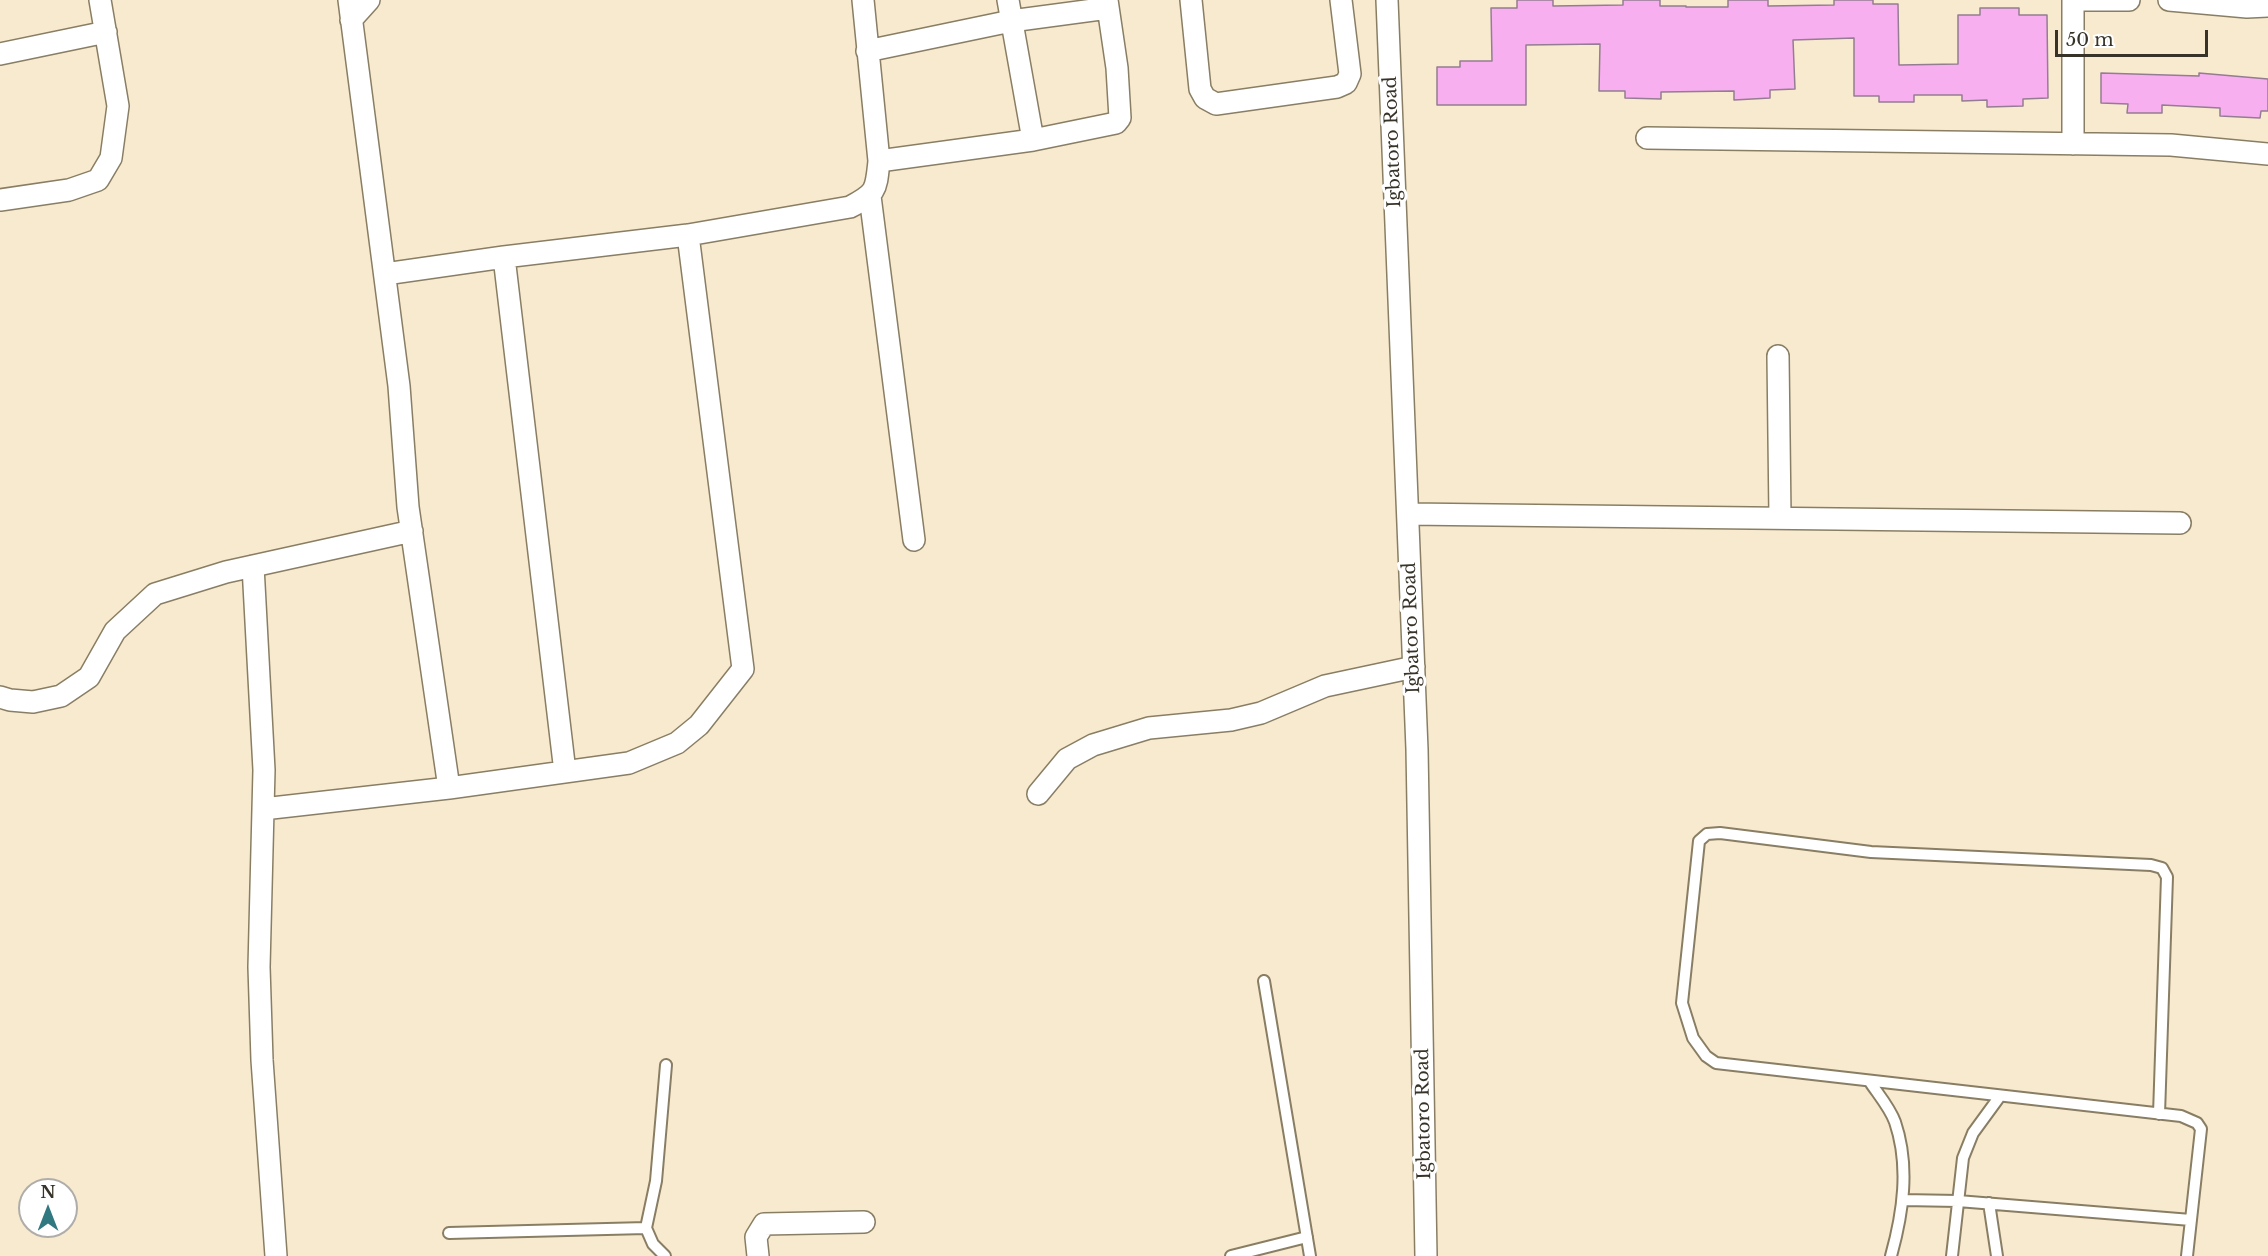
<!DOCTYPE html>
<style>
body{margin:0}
#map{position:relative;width:2268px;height:1256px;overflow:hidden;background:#f8eacf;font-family:"Libre Baskerville",serif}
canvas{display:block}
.north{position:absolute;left:18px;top:1178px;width:60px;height:60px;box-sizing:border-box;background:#fff;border:2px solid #afada9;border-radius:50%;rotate:0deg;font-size:16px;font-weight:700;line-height:24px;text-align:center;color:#383328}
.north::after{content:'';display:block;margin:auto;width:21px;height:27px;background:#317981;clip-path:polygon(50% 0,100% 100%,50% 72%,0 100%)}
.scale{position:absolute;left:2055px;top:30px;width:153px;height:27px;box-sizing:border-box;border:3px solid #383328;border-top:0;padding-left:8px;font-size:18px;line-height:21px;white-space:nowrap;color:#383328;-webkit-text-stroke:4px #fff;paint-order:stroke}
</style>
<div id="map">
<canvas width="2268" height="1256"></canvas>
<div class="north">N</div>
<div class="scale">50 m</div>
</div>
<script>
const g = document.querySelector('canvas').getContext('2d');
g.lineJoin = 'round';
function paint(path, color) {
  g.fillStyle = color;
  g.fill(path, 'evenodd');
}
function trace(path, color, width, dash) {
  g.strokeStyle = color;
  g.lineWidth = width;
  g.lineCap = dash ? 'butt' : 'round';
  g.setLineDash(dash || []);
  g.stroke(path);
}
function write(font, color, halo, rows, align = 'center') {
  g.font = font + ' "Libre Baskerville",serif';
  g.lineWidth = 6;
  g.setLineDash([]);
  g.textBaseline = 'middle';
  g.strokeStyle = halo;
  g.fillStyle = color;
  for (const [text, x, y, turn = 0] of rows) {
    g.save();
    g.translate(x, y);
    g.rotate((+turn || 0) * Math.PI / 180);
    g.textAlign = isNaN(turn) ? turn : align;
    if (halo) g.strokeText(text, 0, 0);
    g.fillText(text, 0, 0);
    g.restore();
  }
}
const building = new Path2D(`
 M 1517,0 L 1553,0 L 1553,6 L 1623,5 L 1623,0 L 1660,0 L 1660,6 L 1686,6 L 1686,7 L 1728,7 L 1728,0 L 1768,0 L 1768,6 L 1834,5 L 1834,0 L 1873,0 L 1873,4 L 1898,4 L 1899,65 L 1958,64 L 1958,15 L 1980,15 L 1980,8 L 2019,8 L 2019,15 L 2047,15 L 2048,98 L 2023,99 L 2023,106 L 1987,107 L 1987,100 L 1962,101 L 1962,95 L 1914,95 L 1914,102 L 1879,102 L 1879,96 L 1854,96 L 1854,38 L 1793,40 L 1795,89 L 1770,90 L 1770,98 L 1734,100 L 1734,91 L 1661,92 L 1661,99 L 1625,98 L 1625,91 L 1599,91 L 1600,44 L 1526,45 L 1526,105 L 1437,105 L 1437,67 L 1460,67 L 1460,61 L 1492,61 L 1491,8 L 1517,8 Z
 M 2101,73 L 2199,76 L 2199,73 L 2268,79 L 2268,111 L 2261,111 L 2260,118 L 2220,116 L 2220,108 L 2162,105 L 2162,113 L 2127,113 L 2128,104 L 2101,103 Z`);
paint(building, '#f8aff0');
trace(building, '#947d91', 1.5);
const service = new Path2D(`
 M 1264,981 L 1310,1256
 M 1870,1082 C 1878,1094 1890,1108 1895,1122 C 1910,1166 1903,1213 1891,1256
 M 2159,1114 L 2167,877 L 2162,868 L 2151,865 L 1871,852 L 1720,833 L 1707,834 L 1699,841 L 1682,1003 L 1693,1038 L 1706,1056 L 1716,1063 L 2181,1116 L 2197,1123 L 2201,1129 L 2187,1256
 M 1903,1200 L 1958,1201 L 2191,1220
 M 1989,1203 L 1997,1256
 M 449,1233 L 646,1228
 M 665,1256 L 653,1244 L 646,1228 L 656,1181 L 666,1065
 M 1231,1256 L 1307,1237
 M 1952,1256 L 1963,1158 L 1973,1133 L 2000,1096`);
const minor = new Path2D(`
 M 349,0 L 399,386 L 408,507 L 449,788
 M 1008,0 L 1033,140
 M 1191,0 L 1200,89 L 1205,98 L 1216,104 L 1337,87 L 1346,83 L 1350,74 L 1341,0
 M 1387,0 L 1417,749 L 1426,1256
 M 2073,0 L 2073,144
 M 2073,0 L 2129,0
 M 2169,0 L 2247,7 L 2268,6
 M 351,20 L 369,0
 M 867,51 L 1011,21 L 1108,8
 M 0,54 L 106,32
 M 1647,138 L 2171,145 L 2268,154
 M 879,161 L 1033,140 L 1116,123 L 1120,118 L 1117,68 L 1107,0
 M 870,196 L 914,540
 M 0,200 L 69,190 L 98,180 L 111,158 L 118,106 L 100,0
 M 504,257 L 565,772
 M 385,274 L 504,257 L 688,235 L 850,207 C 877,193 876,190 879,161 L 863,0
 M 1778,356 L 1780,517
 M 1408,514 L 2180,523
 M 253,566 L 264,770 L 259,967 L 262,1060 L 276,1256
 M 0,697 L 10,700 L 33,702 L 61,696 L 89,677 L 115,631 L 155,594 L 226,572 L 412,531
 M 1038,794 L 1067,759 L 1093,745 L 1149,728 L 1231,720 L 1261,713 L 1325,686 L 1414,667
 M 263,809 L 449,788 L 629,763 L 677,743 L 699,725 L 743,669 L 688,235
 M 758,1256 L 756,1237 L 764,1224 L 864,1222`);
trace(service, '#897e64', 14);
trace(minor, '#897e64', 24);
trace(service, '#fff', 10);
trace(minor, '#fff', 21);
write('18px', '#383328', '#fff', [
 ["Igbatoro Road",1393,142,-92],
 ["Igbatoro Road",1412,628,-92],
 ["Igbatoro Road",1424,1114,-91]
]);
</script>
